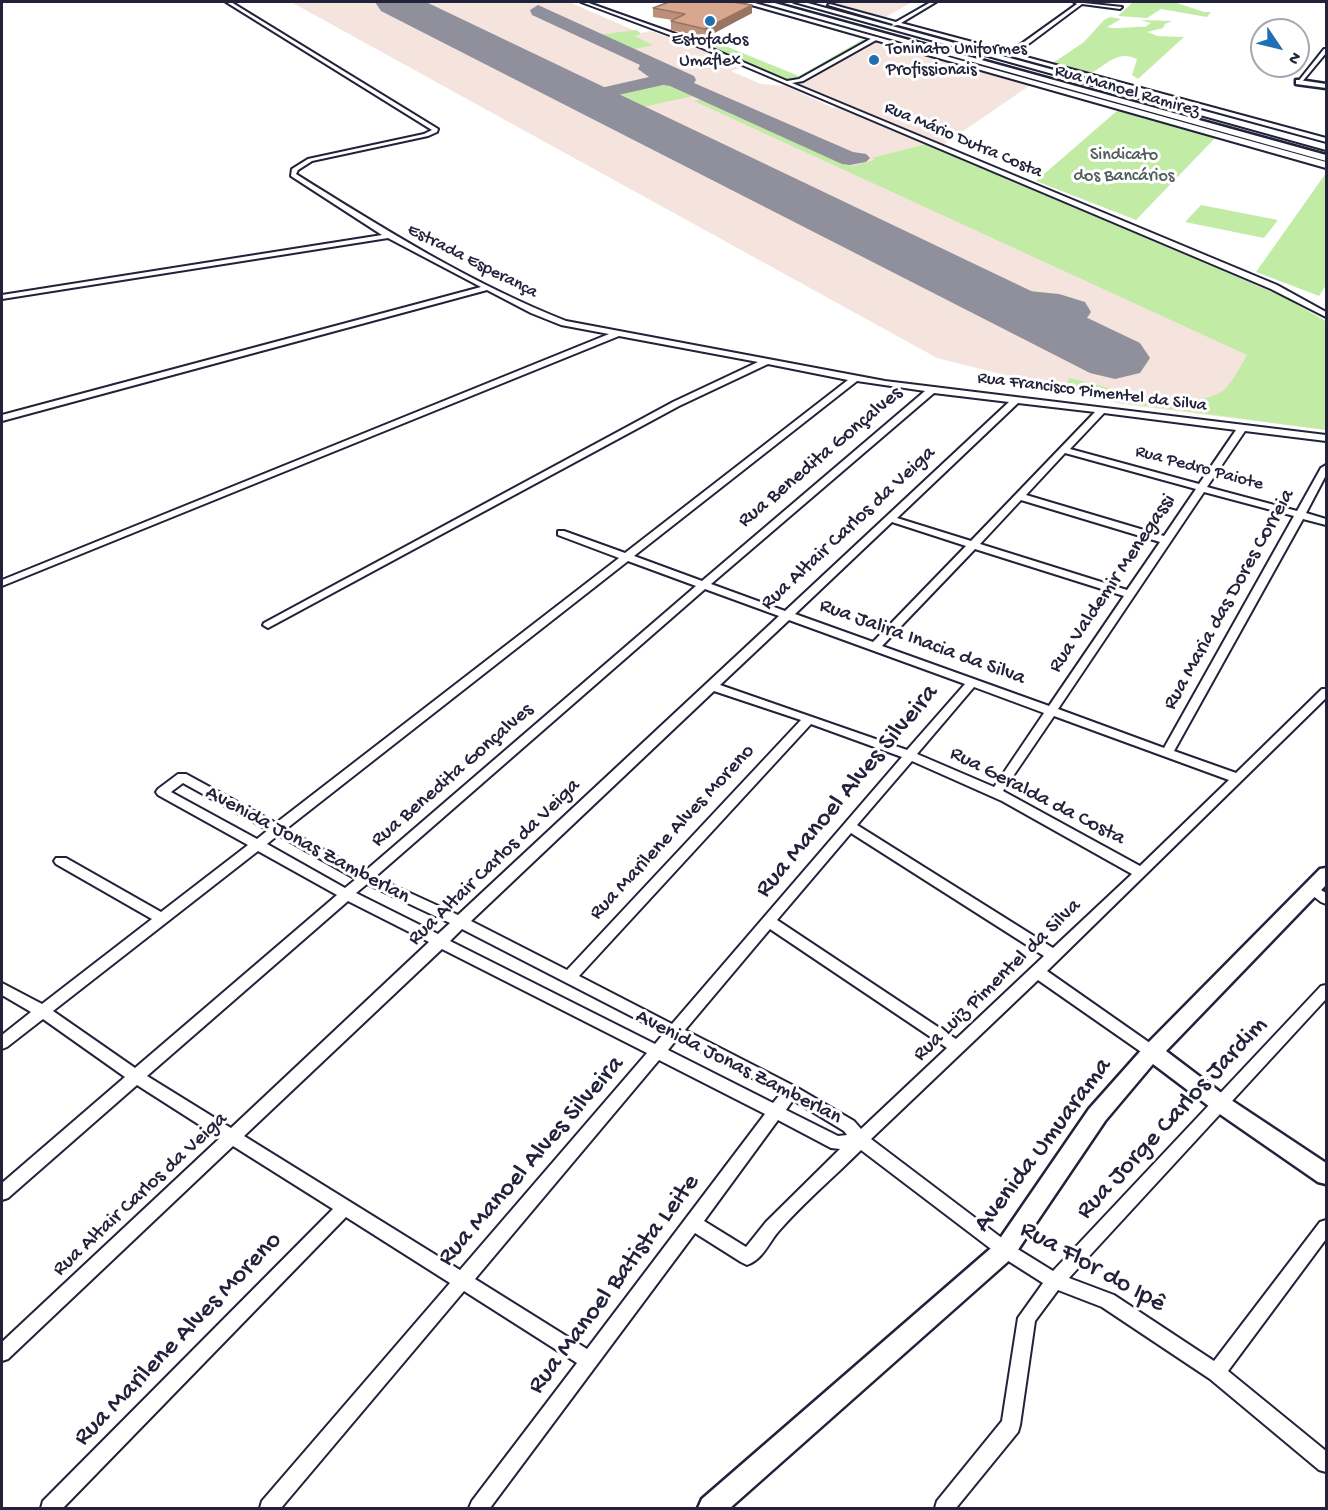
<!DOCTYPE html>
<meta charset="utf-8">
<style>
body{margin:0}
#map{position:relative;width:1328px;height:1510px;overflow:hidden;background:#fff;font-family:"Gochi Hand",sans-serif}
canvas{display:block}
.frame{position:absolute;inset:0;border:3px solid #22223b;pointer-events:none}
.north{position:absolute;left:1250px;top:18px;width:60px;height:60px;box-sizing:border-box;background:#fff;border:2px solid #a7a7b1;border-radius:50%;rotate:125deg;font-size:16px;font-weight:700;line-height:24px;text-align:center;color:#22223b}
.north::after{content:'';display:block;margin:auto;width:21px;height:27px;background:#1f6fb2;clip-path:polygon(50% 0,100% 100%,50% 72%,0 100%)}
</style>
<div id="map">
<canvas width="1328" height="1510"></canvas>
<div class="frame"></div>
<div class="north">N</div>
</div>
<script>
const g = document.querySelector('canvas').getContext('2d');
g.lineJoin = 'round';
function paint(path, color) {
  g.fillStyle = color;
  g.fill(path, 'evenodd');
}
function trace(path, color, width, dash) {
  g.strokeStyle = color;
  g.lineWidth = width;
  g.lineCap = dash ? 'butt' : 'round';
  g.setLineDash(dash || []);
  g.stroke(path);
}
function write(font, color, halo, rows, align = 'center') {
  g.font = font + ' "Gochi Hand",sans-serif';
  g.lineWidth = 6;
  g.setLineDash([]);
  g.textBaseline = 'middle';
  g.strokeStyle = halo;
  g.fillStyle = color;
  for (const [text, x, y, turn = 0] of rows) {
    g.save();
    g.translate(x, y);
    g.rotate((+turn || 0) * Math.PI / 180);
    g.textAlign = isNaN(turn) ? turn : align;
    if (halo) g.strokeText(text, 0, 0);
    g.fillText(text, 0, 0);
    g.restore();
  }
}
paint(new Path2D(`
 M 291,2 L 569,2 L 640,33 L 651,31 L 693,46 L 739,68 L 731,71 L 761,84 L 786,86 L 833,108 L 837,107 L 926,144 L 897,152 L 1310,351 L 1326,430 L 1121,404 L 937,358 Z
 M 829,2 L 912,2 L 886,17 Z
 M 876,41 L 1029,86 L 943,145 L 797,84 Z`), '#f4e4dd');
paint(new Path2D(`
 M 750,2 L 757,2 L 1118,104 Z
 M 791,2 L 1326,148 L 1326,150 Z
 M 1133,2 L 1177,3 L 1204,12 L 1211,12 L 1207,17 L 1161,9 L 1147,18 L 1118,16 Z
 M 1110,17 L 1121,19 L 1107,27 C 1119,30 1132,26 1145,27 L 1151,23 L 1141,20 L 1172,21 L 1165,24 L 1163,28 L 1147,32 L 1158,36 L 1184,37 L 1138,79 L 1132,75 L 1137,59 C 1117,49 1106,66 1089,74 L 1050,65 L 1084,42 L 1104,20 Z
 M 637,30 L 641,34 L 634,36 L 653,45 L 630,50 L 597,35 Z
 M 708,39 L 799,76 L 862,40 L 868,40 L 800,79 L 784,79 L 699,43 Z
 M 658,85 L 679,87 L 698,95 L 633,109 L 617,102 L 613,98 L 625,91 Z
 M 702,99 L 852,166 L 875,160 L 872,158 L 926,144 L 1284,297 L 1326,321 L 1326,430 L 1126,403 L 1066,387 L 1069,378 C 1105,386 1192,415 1224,390 C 1233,382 1241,365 1247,355 L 694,101 Z
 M 1118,110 L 1216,137 L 1136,220 L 1036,181 Z
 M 1326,173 L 1326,285 L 1319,296 L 1256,272 Z
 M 1201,205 L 1278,220 L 1264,238 L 1185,222 Z`), '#c2eba6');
paint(new Path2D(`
 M 538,5 L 694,76 L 696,80 L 694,83 L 853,152 L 866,154 L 870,158 L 866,162 L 850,165 L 842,164 L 670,86 L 663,85 L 609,97 L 606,106 L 592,106 L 587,97 L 596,89 L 649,77 L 638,69 L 640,65 L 532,15 L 530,10 Z
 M 988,287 L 1059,294 L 1085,302 L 1091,312 C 1082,328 1060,337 1043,333 L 1039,327 L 1043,321 L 1064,312 L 979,300 L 975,295 L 979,290 Z`), '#90909d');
paint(new Path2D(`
 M 375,2 L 426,2 L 1140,343 L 1150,358 L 1140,373 L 1115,379 L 1090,373 L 381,11 Z`), '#90909d');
const street = new Path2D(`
 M 226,2 L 231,2 L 438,129 L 437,132 L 428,136 L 312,161 L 298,170 L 296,174 C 382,228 472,284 566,321 L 885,381 L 1326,435 L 1326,441 L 1245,431 L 1207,487 L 1297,511 L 1321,468 L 1326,465 L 1326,475 L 1306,513 L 1326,519 L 1326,525 L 1303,519 L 1174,751 L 1236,773 L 1322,689 L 1326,689 L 1326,698 L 1047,971 L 1157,1048 L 1159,1052 L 1157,1056 L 1152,1058 L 1147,1056 L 1038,980 L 871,1139 L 1011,1245 L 1053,1271 L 1321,986 L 1326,985 L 1326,999 L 1069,1278 L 1114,1295 L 1214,1361 L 1320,1222 L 1326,1220 L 1326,1239 L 1228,1371 L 1326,1451 L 1326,1472 L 1319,1470 L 1210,1379 L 1102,1307 L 1058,1290 L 1035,1321 L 1020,1425 L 1018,1432 L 956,1508 L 935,1508 L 937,1501 L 1002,1421 L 1018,1318 L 1043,1283 L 999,1255 L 861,1150 C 834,1177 803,1203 778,1232 C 768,1244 763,1259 747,1265 L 741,1262 L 695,1233 L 490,1508 L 469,1508 L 472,1501 L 577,1363 L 464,1291 L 281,1508 L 260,1508 L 262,1501 L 450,1283 L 346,1217 L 63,1508 L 41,1508 L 43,1501 L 333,1209 L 233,1146 L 8,1359 L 2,1361 L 2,1342 L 220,1138 L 137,1085 L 8,1198 L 2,1200 L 2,1183 L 125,1077 L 43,1019 L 7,1047 L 2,1049 L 2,1035 L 31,1012 L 2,995 L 2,983 L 42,1004 L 152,919 L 56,864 L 54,861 L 56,858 L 66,858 L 161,912 L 248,845 L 158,795 L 156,792 L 158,789 L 178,774 L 186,774 L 276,823 L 619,558 L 558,535 L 558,531 L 564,531 L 625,553 L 848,380 L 768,364 L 679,406 L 268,628 L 263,625 L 264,623 L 673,402 L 758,362 L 619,336 L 2,586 L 2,580 L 609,334 L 561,325 L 531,313 L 487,290 L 2,421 L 2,415 L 481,287 L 388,238 L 2,299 L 2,295 L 382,235 L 291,176 L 292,169 L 308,159 L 424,134 L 432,130 ZM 857,381 L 925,391 L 702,581 L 634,556 ZM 934,393 L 1009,402 L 785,611 L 711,584 ZM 1018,403 L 1095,412 L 971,541 L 897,518 ZM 1104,413 L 1236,430 L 1199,484 L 1070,449 ZM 1065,453 L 1196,489 L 1164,536 L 1026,495 ZM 1204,492 L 1294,516 L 1164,748 L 1058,709 ZM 1021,500 L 1160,542 L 1127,590 L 980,544 ZM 892,522 L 966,546 L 873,642 L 795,614 ZM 975,549 L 1124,596 L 1049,706 L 882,646 ZM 628,561 L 696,586 L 364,872 L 286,829 ZM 705,589 L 779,616 L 458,915 L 375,877 ZM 789,620 L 965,684 L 907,750 L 720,685 ZM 974,687 L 1044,713 L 994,787 L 917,754 ZM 714,691 L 801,720 L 567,970 L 471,921 ZM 1054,716 L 1229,780 L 1140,866 L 1003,791 ZM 811,724 L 902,757 L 672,1024 L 579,976 ZM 912,761 L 1002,801 L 1132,874 L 1053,948 L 857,825 ZM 183,783 L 268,830 L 257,839 L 171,792 ZM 851,833 L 1044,956 L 956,1039 L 777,920 ZM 278,835 L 356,879 L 345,888 L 267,844 ZM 258,851 L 337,895 L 135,1068 L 53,1011 ZM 367,884 L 450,923 L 438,934 L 356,893 ZM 348,901 L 429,942 L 231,1128 L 147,1076 ZM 462,929 L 664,1033 L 655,1044 L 450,941 ZM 770,929 L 947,1048 L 861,1129 L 854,1121 L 796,1087 L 685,1030 ZM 442,949 L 647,1053 L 460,1270 L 244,1136 ZM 677,1039 L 781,1093 L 773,1103 L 668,1050 ZM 659,1060 L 765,1114 L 587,1349 L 475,1279 ZM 793,1100 L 844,1131 L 847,1135 L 838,1136 L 786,1110 ZM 778,1120 L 831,1148 L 840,1149 L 766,1222 L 746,1247 L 704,1221 Z
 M 581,2 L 586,2 L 687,38 L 787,81 L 799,79 L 874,37 L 878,37 L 878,39 L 803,81 L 792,83 L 1277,285 L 1326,312 L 1326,317 L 1271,289 L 683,40 Z
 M 931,2 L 936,2 L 901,23 L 1010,52 L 1077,4 L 1074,2 L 1122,7 L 1120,9 L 1082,4 L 1015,54 L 1326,138 L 1326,142 L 898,25 L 892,26 L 893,24 L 828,5 L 830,4 L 896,22 Z
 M 1324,49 L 1326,49 L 1326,53 L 1301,83 L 1297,83 Z
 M 1311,884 L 1326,893 L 1326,904 L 1321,902 L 1304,889 L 1306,886 Z`);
const secondary = new Path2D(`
 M 1299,80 L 1326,84 L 1326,88 L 1296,84 L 1296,80 Z
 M 1326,868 L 1326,885 L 1166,1051 L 1228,1098 L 1326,1163 L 1326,1184 L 1318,1182 L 1214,1110 L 1153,1064 L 1105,1121 L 1013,1257 L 730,1508 L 698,1508 L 702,1499 L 997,1243 L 1089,1109 L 1145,1046 L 1320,869 Z`);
const primary = new Path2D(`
 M 741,2 L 751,2 L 1326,162 L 1326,168 Z
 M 794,2 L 804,2 L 1326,144 L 1326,150 Z`);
const highway = new Path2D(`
 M 759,2 L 771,2 L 1326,155 L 1326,161 Z`);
trace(street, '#22223b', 4);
trace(secondary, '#22223b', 5);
trace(primary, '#22223b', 4);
trace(highway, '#22223b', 5);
paint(street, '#fff');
paint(secondary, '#fff');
paint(primary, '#fff');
paint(highway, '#fff');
paint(new Path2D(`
 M 653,8 L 752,13 L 705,38 L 671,30 L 671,21 L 673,20 L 653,17 Z`), '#bb8f7a');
paint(new Path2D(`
 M 752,5 L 752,13 L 705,38 L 705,29 Z`), '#987463');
const building = new Path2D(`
 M 669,2 L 733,2 L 752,5 L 705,29 L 671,21 L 685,14 L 653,8 Z`);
paint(building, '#d9a68e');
trace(building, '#987463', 1.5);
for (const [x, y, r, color] of [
 [710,21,6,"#1f6fb2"],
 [874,60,6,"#1f6fb2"]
]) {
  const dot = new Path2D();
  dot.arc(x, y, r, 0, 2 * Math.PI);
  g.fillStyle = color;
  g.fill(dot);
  trace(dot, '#fff', 2);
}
write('18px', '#22223b', '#fff', [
 ["Estofados",710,41],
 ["Umaflex",710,62],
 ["Toninato Uniformes",886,50,"left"],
 ["Profissionais",886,71,"left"]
]);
write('18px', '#22223b', '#fff', [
 ["Rua Manoel Ramirez",1127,92,16],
 ["Rua Mário Dutra Costa",963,141,23],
 ["Estrada Esperança",472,262,27],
 ["Rua Francisco Pimentel da Silva",1092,393,7],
 ["Rua Pedro Paiote",1199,469,15]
]);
write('18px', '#525e5b', '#fff', [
 ["Sindicato",1124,156],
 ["dos Bancários",1124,177]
]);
write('21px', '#22223b', '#fff', [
 ["Rua Benedita Gonçalves",821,458,-40],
 ["Rua Altair Carlos da Veiga",849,529,-43],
 ["Rua Valdemir Menegassi",1113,584,-56],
 ["Rua Maria das Dores Correia",1230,600,-61],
 ["Rua Jalira Inacia da Silva",922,643,20],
 ["Rua Benedita Gonçalves",453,776,-41],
 ["Rua Geralda da Costa",1037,797,27],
 ["Rua Marilene Alves Moreno",673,833,-47],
 ["Avenida Jonas Zamberlan",307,846,28],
 ["Rua Altair Carlos da Veiga",495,863,-44],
 ["Rua Luiz Pimentel da Silva",998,981,-44],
 ["Avenida Jonas Zamberlan",738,1068,27],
 ["Rua Altair Carlos da Veiga",141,1195,-43]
]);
write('26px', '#22223b', '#fff', [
 ["Rua Manoel Alves Silveira",848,792,-50],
 ["Rua Jorge Carlos Jardim",1173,1119,-47],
 ["Avenida Umuarama",1044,1146,-53],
 ["Rua Manoel Alves Silveira",532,1162,-49],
 ["Rua Flor do Ipê",1092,1268,29],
 ["Rua Manoel Batista Leite",615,1285,-53],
 ["Rua Marilene Alves Moreno",179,1340,-46]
]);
</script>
